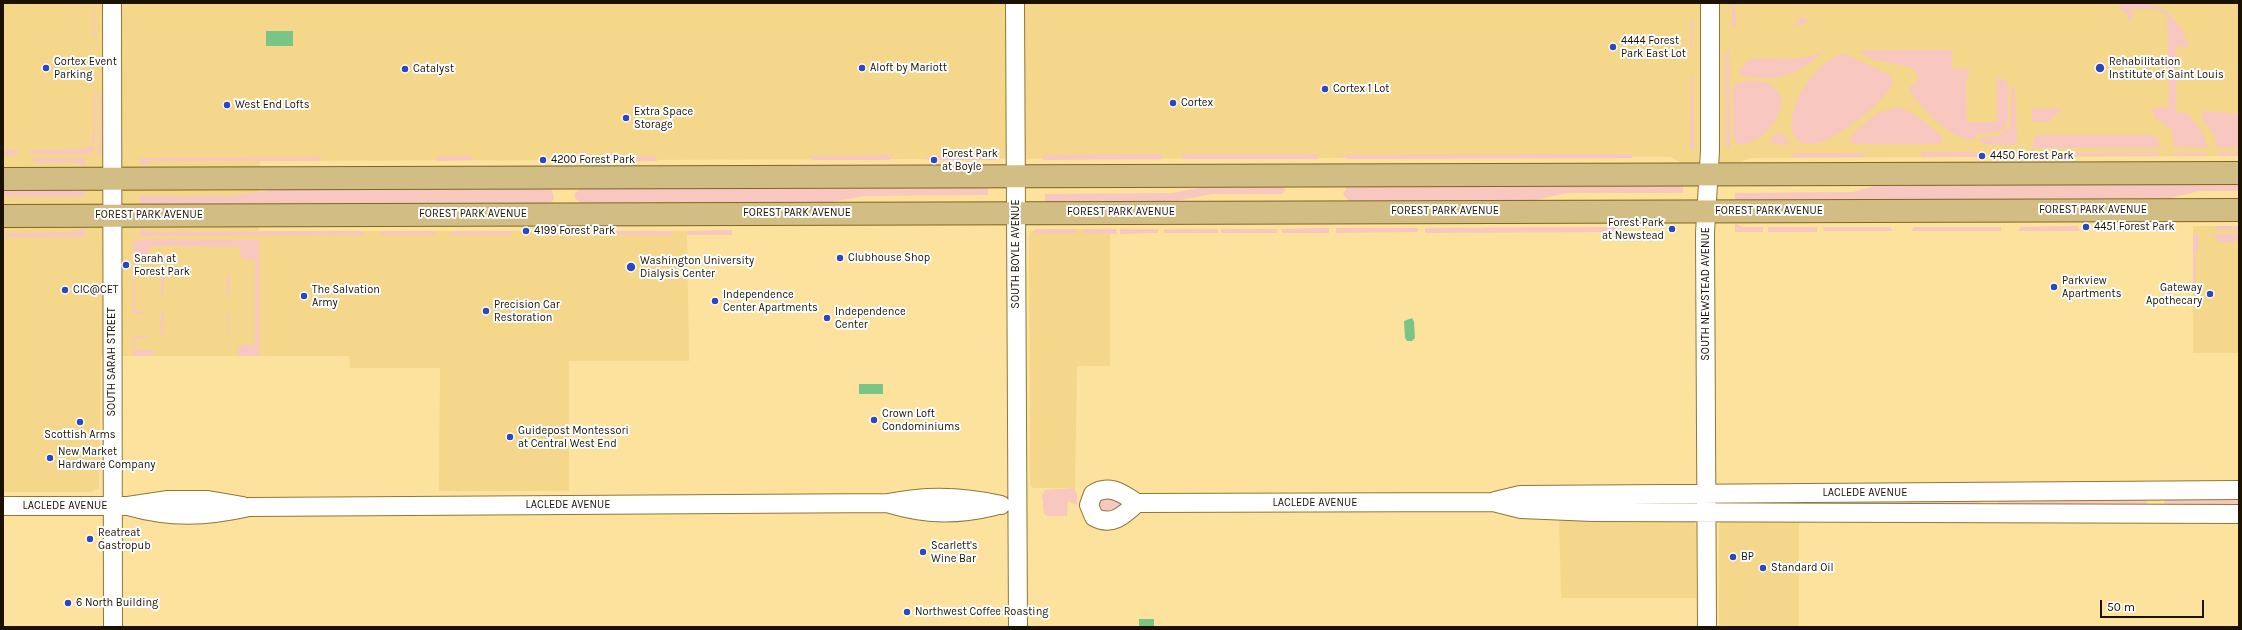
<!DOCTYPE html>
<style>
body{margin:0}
#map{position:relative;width:2242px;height:630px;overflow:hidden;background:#fde29e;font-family:Karla,sans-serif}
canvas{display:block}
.frame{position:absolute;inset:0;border:4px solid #1b1100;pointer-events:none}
.scale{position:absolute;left:2100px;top:600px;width:104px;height:18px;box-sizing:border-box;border:2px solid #1b1100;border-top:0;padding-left:5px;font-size:12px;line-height:14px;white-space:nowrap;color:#1b1100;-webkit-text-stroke:3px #fff;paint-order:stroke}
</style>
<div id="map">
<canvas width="2242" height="630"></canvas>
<div class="frame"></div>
<div class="scale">50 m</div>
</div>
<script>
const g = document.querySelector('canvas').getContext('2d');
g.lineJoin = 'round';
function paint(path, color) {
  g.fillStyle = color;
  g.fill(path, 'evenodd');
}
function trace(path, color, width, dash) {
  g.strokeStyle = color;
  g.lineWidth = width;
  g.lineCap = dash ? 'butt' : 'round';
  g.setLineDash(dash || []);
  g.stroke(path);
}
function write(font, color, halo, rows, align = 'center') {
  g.font = font + ' Karla,sans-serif';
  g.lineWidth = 4;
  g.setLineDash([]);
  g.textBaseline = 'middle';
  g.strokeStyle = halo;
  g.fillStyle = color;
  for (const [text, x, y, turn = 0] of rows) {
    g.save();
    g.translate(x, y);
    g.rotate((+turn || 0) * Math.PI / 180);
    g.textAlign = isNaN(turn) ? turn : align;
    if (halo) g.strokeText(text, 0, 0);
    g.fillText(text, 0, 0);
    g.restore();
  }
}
paint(new Path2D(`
 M 3,3 L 2239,3 L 2239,156 L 1750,158 L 1741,162 L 1681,163 L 1670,157 L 260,161 L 259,231 L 687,231 L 689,361 L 569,361 L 569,491 L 439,491 L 440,368 L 350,368 L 349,356 L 101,356 L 99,488 L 91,492 L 3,492 Z
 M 2193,226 L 2239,226 L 2239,353 L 2193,353 Z
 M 1036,229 L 1110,229 L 1110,366 L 1077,366 L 1075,488 L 1033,488 L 1030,484 L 1029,236 L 1030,232 Z
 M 1559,519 L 1691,520 L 1695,524 L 1696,532 L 1696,598 L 1561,598 Z
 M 1725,519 L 1799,519 L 1799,627 L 1719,627 L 1719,526 L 1720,522 Z`), '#f5d78b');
paint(new Path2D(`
 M 93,3 L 94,3 L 95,36 L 93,37 Z
 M 1732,3 L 1735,3 L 1736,27 L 1732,27 Z
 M 2119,3 C 2129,3 2142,2 2153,5 C 2168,8 2188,32 2188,47 L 2176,47 L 2176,112 L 2187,113 L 2202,131 L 2208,148 L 2174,147 L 2171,129 L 2155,118 L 2151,108 L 2169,108 L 2167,16 L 2157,9 L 2132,9 L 2132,21 L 2129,21 L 2127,14 L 2119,8 Z
 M 1798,17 L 1809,19 L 1802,25 L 1786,25 L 1798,23 Z
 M 1691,18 L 1693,19 L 1692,49 L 1690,49 Z
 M 1729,49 L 1730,148 L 1726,148 L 1725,57 Z
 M 1826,49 C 1801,74 1775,85 1739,74 L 1738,72 L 1748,60 L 1753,59 C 1780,58 1804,63 1826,49 Z
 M 1858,50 L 1952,50 L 1952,69 L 1969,69 L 1969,78 L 1966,79 L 1967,122 L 1997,122 L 1997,77 L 2006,81 L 2008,87 L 2008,120 L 2003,131 L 1979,134 L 1971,141 C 1943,132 1926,113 1909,90 L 1909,87 L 1917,81 L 1918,76 L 1912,68 C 1893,61 1874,65 1858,50 Z
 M 1845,54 L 1891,75 L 1892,85 C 1882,102 1864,115 1848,127 C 1781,176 1777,109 1819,69 C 1827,61 1834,55 1845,54 Z
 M 1691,75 L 1693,75 L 1694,150 L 1690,150 Z
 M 1752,81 C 1808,82 1772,147 1737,144 L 1733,137 L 1733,88 L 1739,82 Z
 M 2015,84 L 2017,142 L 2015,145 L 1983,144 L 1979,141 L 1980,138 L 1999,136 L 2010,127 L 2012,88 Z
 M 99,92 L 101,93 L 101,154 L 96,154 L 99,149 Z
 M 93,93 L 95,93 L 95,143 L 91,143 L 93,132 Z
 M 1899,107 C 1909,110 1941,131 1943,140 L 1938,144 L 1853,144 L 1851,142 L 1851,135 L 1877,113 Z
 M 2032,108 L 2063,109 L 2049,121 L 2034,122 L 2032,121 Z
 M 2204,111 L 2239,114 L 2239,147 L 2217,148 L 2213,134 L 2202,118 Z
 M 1780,132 L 1789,141 L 1788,144 L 1786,145 L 1771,144 L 1771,138 Z
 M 2040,135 L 2153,135 L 2159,140 L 2159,148 L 2032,148 L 2034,137 Z
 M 90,146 L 95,147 L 90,154 L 30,154 L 30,150 L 82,149 Z
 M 3,150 L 18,150 L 18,155 L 3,155 Z
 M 1921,152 L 1979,152 L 1979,157 L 1922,157 Z
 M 2160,152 L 2159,156 L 2034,156 L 2032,153 Z
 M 2174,152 L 2207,153 L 2206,156 L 2175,156 Z
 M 2218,152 L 2239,152 L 2239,156 L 2219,156 Z
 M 1795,153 L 1864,153 L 1866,157 L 1792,157 Z
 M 1162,154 L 1162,159 L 1043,160 L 1043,155 Z
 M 1183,154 L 1313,154 L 1319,155 L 1318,159 L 1183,159 Z
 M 1632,154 L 1632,158 L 1348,159 L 1340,155 Z
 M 895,155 L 889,160 L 812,160 L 810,156 Z
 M 996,155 L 996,160 L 928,160 L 925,156 Z
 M 437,156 L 472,156 L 472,160 L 437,161 Z
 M 596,156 L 656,156 L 657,161 L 597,161 Z
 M 321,157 L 321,161 L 151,161 L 140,166 L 140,158 Z
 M 33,158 L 85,158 L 85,167 L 76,162 L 35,163 Z
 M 2239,183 L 2239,191 L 2199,191 L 2171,198 L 1735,200 L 1735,193 L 1853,192 L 1878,185 Z
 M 1683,185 L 1683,193 L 1566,193 L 1531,201 L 1349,201 L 1343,194 L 1348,186 Z
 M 1209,186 L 1282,186 L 1286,190 L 1282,194 L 1212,194 L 1176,201 L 1045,202 L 1045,194 L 1172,193 Z
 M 988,187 L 988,195 L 865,196 L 831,202 L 581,203 L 575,198 L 575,193 L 581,188 Z
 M 548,188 L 552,190 L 554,198 L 552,202 L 547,203 L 140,204 L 140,196 L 232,196 L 277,189 Z
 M 3,190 L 85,190 L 85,197 L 3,197 Z
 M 1735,223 L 1742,227 L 1763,227 L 1763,232 L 1735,232 Z
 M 2077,226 L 2080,231 L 2018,231 L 2021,227 Z
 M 2168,226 L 2173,231 L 2098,231 L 2101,227 Z
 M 2216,226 L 2239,226 L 2239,230 L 2214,230 Z
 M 1614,227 L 1621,232 L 1425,233 L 1425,228 Z
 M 1768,227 L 1817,227 L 1817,232 L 1768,232 Z
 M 1823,227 L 1890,227 L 1893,231 L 1824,231 Z
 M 1914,227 L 2001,227 L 2001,231 L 1911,231 Z
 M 85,228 L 85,237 L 3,237 L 3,233 L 76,232 Z
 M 140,228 L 149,232 L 362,231 L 365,235 L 140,236 Z
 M 1329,228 L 1329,233 L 1282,233 L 1282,229 Z
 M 1336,228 L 1418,228 L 1418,232 L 1336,233 Z
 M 1036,229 L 1076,229 L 1076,234 L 1034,234 Z
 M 1084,229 L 1116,229 L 1117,234 L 1084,234 Z
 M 1120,229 L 1158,229 L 1158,233 L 1120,234 Z
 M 1164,229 L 1218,229 L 1218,233 L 1164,233 Z
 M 1221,229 L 1277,229 L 1277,233 L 1221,233 Z
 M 732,230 L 732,235 L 687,235 L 687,231 Z
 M 382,231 L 433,231 L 436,235 L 378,235 Z
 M 452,231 L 512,231 L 511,235 L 449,235 Z
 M 580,231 L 672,231 L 674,235 L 578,235 Z
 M 2193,234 L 2198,234 L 2199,250 L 2196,253 L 2196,285 L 2193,285 Z
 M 2214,234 L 2239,234 L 2239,242 L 2218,242 L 2218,238 L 2214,238 Z
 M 148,239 L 259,240 L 259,356 L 238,356 L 238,347 L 240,345 L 255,345 L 255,260 L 241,258 L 240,247 L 150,246 L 148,260 L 135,260 L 135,311 L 147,312 L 142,314 L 133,314 L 133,243 L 136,240 Z
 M 161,273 L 164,275 L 163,298 L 161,297 Z
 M 227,273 L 230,275 L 229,297 L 227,298 Z
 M 229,311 L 229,335 L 228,336 L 227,313 Z
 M 161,312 L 164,313 L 163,336 L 160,335 Z
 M 133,336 L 147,336 L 147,338 L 135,338 L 135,350 L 153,350 L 153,356 L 133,356 Z
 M 1074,488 L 1077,494 L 1077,505 L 1068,501 L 1067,516 L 1048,516 L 1044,514 L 1042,495 L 1045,490 Z
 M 2239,496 L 2239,508 L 2166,507 L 2164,505 L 2165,498 Z
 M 1117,497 L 1124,506 L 1101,516 L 1095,500 Z
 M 2146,497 L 2147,506 L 1999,507 L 1997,499 Z
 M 1979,498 L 1981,505 L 1829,504 L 1830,499 Z`), '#f7c7c0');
paint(new Path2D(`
 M 266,31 L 293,31 L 293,46 L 266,46 Z
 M 1412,318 L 1414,322 L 1415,338 L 1412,341 L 1407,341 L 1405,338 L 1404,321 Z
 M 859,384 L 883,384 L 883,394 L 859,394 Z
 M 1139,619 L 1154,619 L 1154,627 L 1139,627 Z`), '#79c585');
const minor = new Path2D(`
 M 112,3 L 113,627
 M 1015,3 L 1018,627
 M 1495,501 L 1520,495 L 2239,490
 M 1137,503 C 1124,515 1112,527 1094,517 L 1089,505 L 1093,494 C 1109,483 1123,494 1137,503 L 1493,502 L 1521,509 L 1593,512 L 2239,514
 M 890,504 C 926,515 958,515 995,506
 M 3,506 L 128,506 L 168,500 L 208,500 L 243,506
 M 128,506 C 171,518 205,517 249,507 L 888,503 C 926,495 963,496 1001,505
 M 1707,627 L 1705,233 L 1710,151 L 1710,3`);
const major = new Path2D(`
 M 3,179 L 2239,173
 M 3,216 L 2239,210`);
trace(minor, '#907735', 20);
trace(major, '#7e6521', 24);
trace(minor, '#fff', 18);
trace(major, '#d2be85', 22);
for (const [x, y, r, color] of [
 [1613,47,4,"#2f48b9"],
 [46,68,4,"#2f48b9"],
 [862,68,4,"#2f48b9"],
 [2100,68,5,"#2f48b9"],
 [405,69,4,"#2f48b9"],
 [1325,89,4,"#2f48b9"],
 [1173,103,4,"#2f48b9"],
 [227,105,4,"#2f48b9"],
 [626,118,4,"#2f48b9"],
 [1982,156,4,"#2f48b9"],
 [543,160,4,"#2f48b9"],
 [934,160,4,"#2f48b9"],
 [2086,227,4,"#2f48b9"],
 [1672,229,4,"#2f48b9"],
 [526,231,4,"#2f48b9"],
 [840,258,4,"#2f48b9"],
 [126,265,4,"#2f48b9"],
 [631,267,5,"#2f48b9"],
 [2054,287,4,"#2f48b9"],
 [65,290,4,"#2f48b9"],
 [2210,294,4,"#2f48b9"],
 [304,296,4,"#2f48b9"],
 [715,301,4,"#2f48b9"],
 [486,311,4,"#2f48b9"],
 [827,318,4,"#2f48b9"],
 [874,420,4,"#2f48b9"],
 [80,422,4,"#2f48b9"],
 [510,437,4,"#2f48b9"],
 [50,458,4,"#2f48b9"],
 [90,539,4,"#2f48b9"],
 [923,552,4,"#2f48b9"],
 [1733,557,4,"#2f48b9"],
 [1763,568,4,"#2f48b9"],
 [68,603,4,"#2f48b9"],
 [907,612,4,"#2f48b9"]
]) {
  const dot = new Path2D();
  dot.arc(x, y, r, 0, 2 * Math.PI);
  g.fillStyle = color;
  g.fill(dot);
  trace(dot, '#fff', 1.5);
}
write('11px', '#1b1100', '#fff', [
 ["4444 Forest",1621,41],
 ["Park East Lot",1621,54],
 ["Cortex Event",54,62],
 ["Parking",54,75],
 ["Rehabilitation",2109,62],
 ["Institute of Saint Louis",2109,75],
 ["Aloft by Mariott",870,68],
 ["Catalyst",413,69],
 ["Cortex 1 Lot",1333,89],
 ["Cortex",1181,103],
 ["West End Lofts",235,105],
 ["Extra Space",634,112],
 ["Storage",634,125],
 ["Forest Park",942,154],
 ["at Boyle",942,167],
 ["4450 Forest Park",1990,156],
 ["4200 Forest Park",551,160],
 ["Forest Park",1664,223,"right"],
 ["at Newstead",1664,236,"right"],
 ["4451 Forest Park",2094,227],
 ["4199 Forest Park",534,231],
 ["Clubhouse Shop",848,258],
 ["Sarah at",134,259],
 ["Forest Park",134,272],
 ["Washington University",640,261],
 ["Dialysis Center",640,274],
 ["Parkview",2062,281],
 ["Apartments",2062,294],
 ["Gateway",2202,288,"right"],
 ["Apothecary",2202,301,"right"],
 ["CIC@CET",73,290],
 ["The Salvation",312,290],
 ["Army",312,303],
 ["Independence",723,295],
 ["Center Apartments",723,308],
 ["Precision Car",494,305],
 ["Restoration",494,318],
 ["Independence",835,312],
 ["Center",835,325],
 ["Crown Loft",882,414],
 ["Condominiums",882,427],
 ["Guidepost Montessori",518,431],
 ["at Central West End",518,444],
 ["Scottish Arms",80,435,"center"],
 ["New Market",58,452],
 ["Hardware Company",58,465],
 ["Reatreat",98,533],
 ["Gastropub",98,546],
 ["Scarlett's",931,546],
 ["Wine Bar",931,559],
 ["BP",1741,557],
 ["Standard Oil",1771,568],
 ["6 North Building",76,603],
 ["Northwest Coffee Roasting",915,612]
], 'left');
write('11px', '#1b1100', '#fff', [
 ["FOREST PARK AVENUE",2093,210],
 ["FOREST PARK AVENUE",1445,211],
 ["FOREST PARK AVENUE",1769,211],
 ["FOREST PARK AVENUE",1121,212],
 ["FOREST PARK AVENUE",797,213],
 ["FOREST PARK AVENUE",473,214],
 ["FOREST PARK AVENUE",149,215],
 ["SOUTH BOYLE AVENUE",1016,254,-90],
 ["SOUTH NEWSTEAD AVENUE",1706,294,-90],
 ["SOUTH SARAH STREET",112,362,-90],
 ["LACLEDE AVENUE",1865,493],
 ["LACLEDE AVENUE",1315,503],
 ["LACLEDE AVENUE",568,505],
 ["LACLEDE AVENUE",65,506]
]);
</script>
